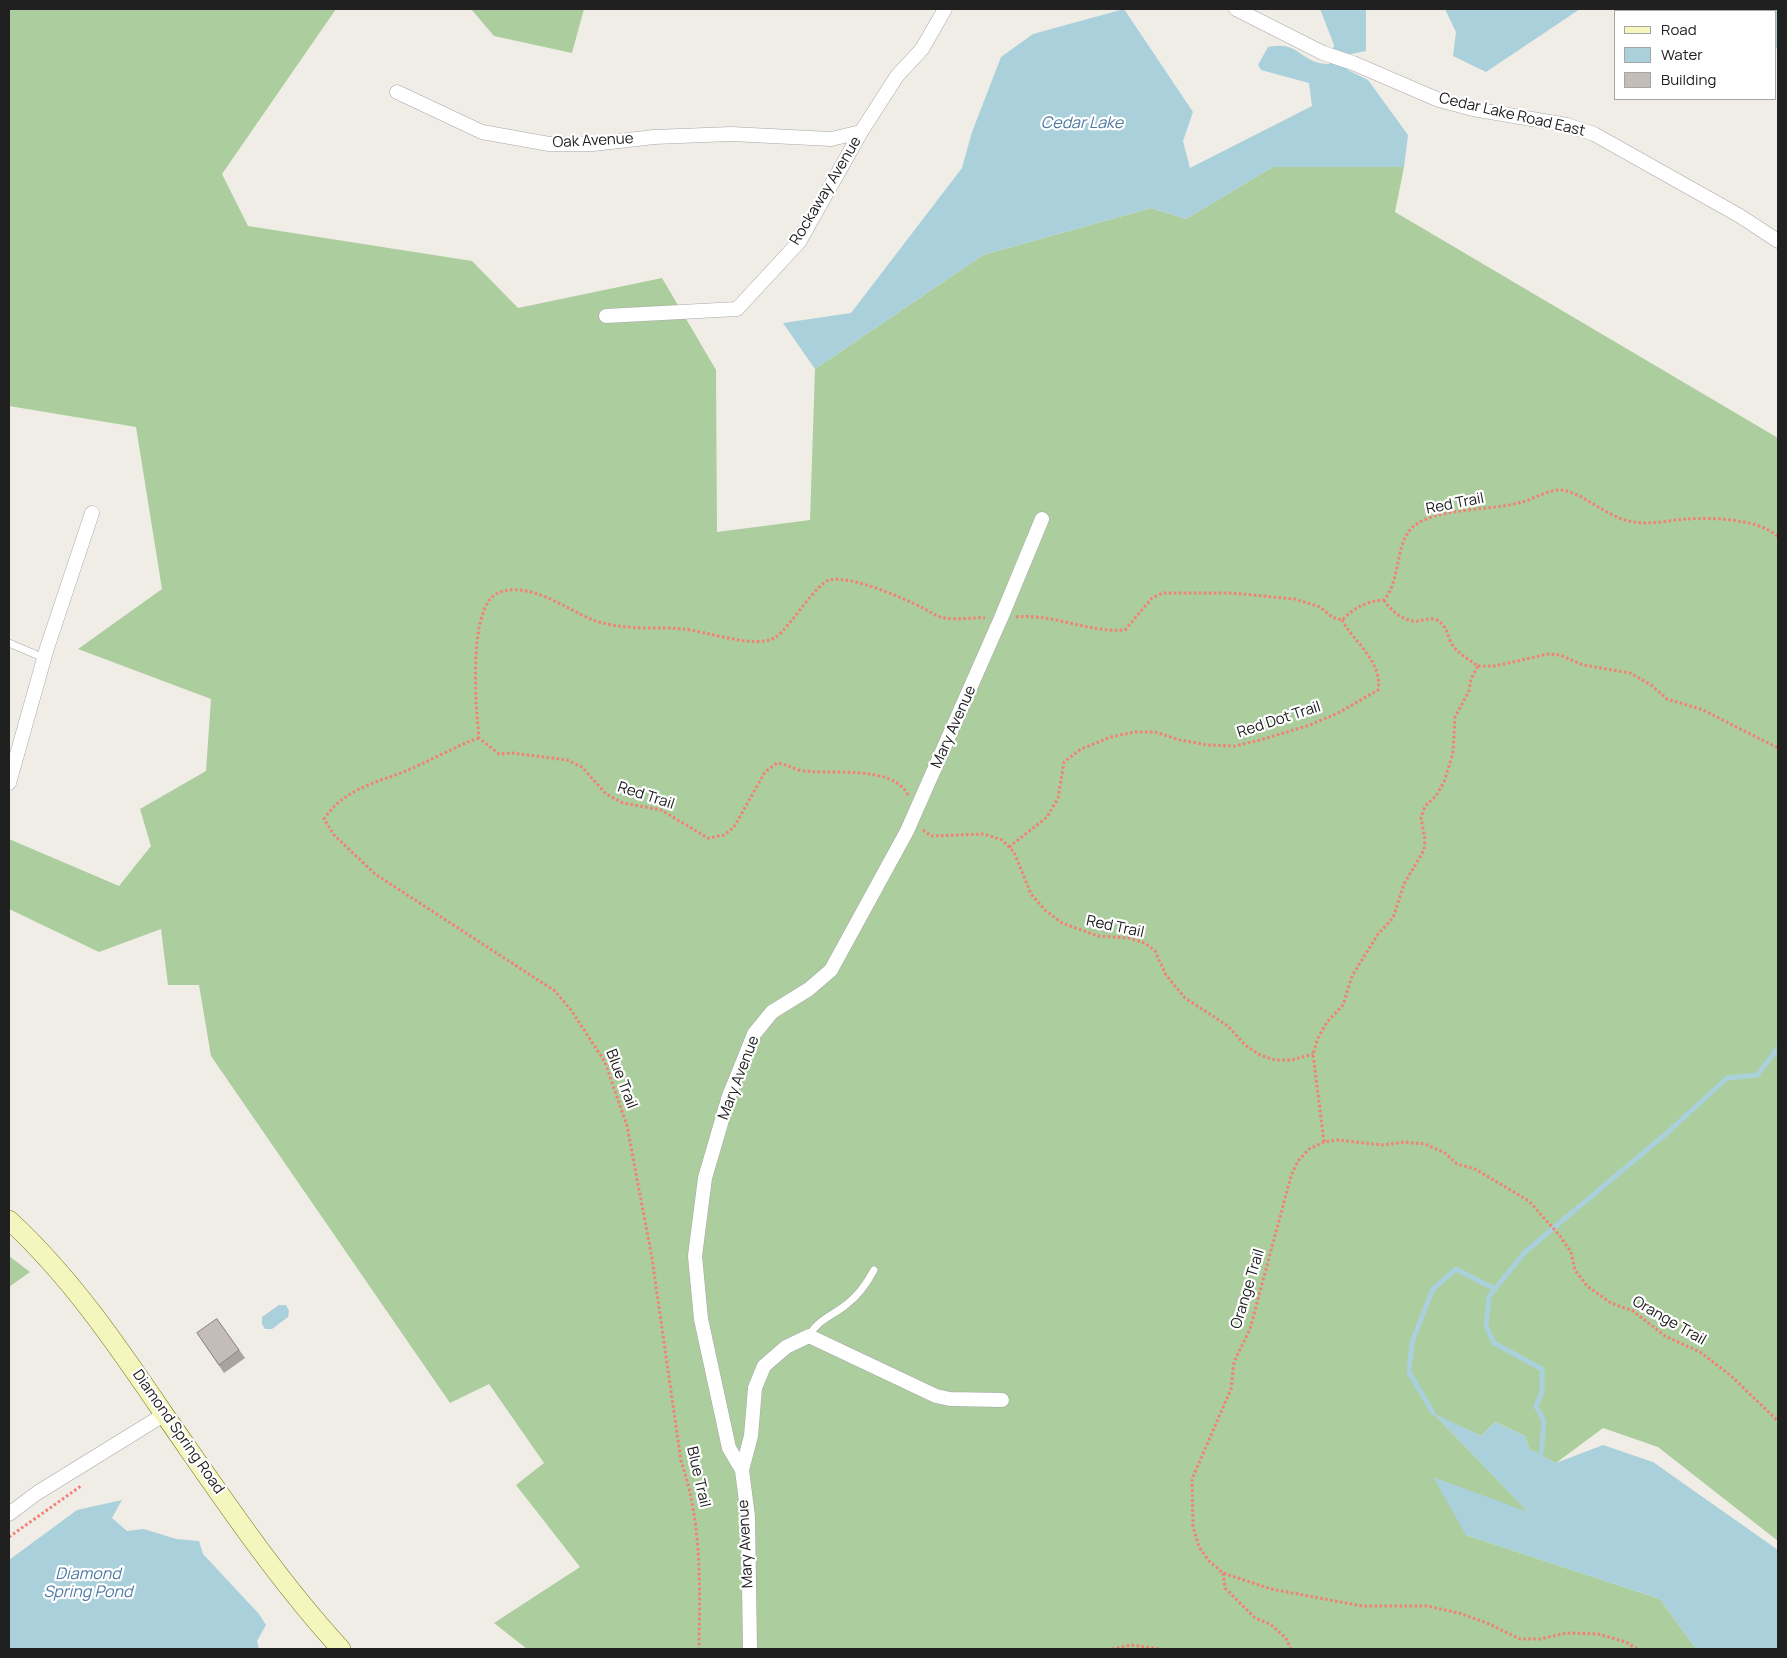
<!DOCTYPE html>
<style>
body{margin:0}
#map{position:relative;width:1787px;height:1658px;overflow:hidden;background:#f0ede7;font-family:Manrope,sans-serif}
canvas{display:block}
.frame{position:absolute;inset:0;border:10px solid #202020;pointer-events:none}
.legend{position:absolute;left:1614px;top:10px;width:162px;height:90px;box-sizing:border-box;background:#fff;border:1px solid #a6a6a6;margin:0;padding:6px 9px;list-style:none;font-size:15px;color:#202020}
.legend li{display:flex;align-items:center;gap:10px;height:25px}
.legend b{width:25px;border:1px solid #a6a6a6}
</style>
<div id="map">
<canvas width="1787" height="1658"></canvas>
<div class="frame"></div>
<ul class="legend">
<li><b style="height:6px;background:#f4f6be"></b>Road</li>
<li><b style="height:14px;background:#a9d0db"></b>Water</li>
<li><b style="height:14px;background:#c4bcb6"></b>Building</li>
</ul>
</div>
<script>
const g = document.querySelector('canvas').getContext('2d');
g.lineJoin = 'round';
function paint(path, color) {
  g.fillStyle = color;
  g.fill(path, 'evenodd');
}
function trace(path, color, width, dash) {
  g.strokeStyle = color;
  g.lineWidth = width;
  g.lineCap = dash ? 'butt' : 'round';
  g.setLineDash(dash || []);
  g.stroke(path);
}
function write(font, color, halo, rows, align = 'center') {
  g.font = font + ' Manrope,sans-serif';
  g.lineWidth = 4.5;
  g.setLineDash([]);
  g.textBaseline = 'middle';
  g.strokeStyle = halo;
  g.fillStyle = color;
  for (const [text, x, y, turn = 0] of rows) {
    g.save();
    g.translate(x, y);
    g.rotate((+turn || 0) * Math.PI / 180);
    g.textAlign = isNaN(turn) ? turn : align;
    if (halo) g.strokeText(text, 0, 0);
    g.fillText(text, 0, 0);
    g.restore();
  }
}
paint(new Path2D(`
 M 9,9 L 336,9 L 222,174 L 248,226 L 472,261 L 518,308 L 662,278 L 716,370 L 717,532 L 810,520 L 815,369 L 983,255 L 1151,208 L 1186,219 L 1273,167 L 1404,167 L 1395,212 L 1778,438 L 1778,1541 L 1658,1447 L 1603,1428 L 1556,1463 L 1529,1449 L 1525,1436 L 1495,1422 L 1481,1436 L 1434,1414 L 1529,1513 L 1466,1535 L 1660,1599 L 1696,1649 L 527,1649 L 494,1623 L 580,1567 L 516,1485 L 544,1463 L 489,1384 L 450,1403 L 211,1056 L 199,985 L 168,985 L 161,929 L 99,952 L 9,909 L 9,839 L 119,886 L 151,846 L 140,809 L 206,771 L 211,699 L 78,649 L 162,589 L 136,427 L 9,406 Z
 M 471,9 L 584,9 L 572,53 L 494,36 Z
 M 9,1256 L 30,1272 L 9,1287 Z`), '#accd9d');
paint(new Path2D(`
 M 1124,9 L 1193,112 L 1183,141 L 1190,168 L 1312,106 L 1309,83 L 1261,70 L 1258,65 L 1268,47 C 1300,40 1300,64 1329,64 L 1334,45 L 1320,9 L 1366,9 L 1366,51 L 1351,54 L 1348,70 L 1368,80 L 1408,135 L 1404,167 L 1273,167 L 1186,219 L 1151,208 L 983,255 L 815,369 L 783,323 L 851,313 L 962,168 L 972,132 L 1001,57 L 1033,34 Z
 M 1445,9 L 1580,9 L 1486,72 L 1453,56 L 1456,32 Z
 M 1712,9 L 1778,9 L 1778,49 L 1776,48 L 1776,11 L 1716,11 Z
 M 279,1305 L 286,1305 L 289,1311 L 288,1317 L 272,1329 L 265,1329 L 262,1324 L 262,1317 Z
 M 1433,1413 L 1481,1436 L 1495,1422 L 1525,1436 L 1529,1449 L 1556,1463 L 1603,1445 L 1653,1462 L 1778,1550 L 1778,1649 L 1696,1649 L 1660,1599 L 1466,1535 L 1433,1477 L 1528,1512 Z
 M 122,1500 L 112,1518 L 127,1531 L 144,1529 L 176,1539 L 199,1541 L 203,1554 L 259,1614 L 266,1625 L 257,1641 L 259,1649 L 9,1649 L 9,1560 L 77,1510 Z`), '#a9d0db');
trace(new Path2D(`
 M 1433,1413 L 1409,1372 L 1412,1342 L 1433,1289 L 1456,1269 L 1495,1289
 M 1541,1455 L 1544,1421 L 1536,1406 L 1542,1392 L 1542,1369 L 1494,1343 L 1486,1326 L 1489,1296 L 1525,1252 L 1668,1132 L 1727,1078 L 1757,1075 L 1778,1048`), '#a9d0db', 5);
const lane = new Path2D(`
 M 9,643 L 44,658
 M 809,1336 C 817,1320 834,1315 847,1304 C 859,1295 867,1283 874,1270`);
const street = new Path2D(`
 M 1236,9 L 1323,53 L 1353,63 L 1439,100 L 1473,109 L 1567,125 L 1594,134 L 1740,216 L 1778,241
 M 397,92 L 482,132 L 549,144 L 593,144 L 654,137 L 731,134 L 831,139 L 861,132 L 897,76 L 922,49 L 945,9
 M 606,316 L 737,309 L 799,242 L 861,132
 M 9,783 L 47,648 L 92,513
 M 742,1470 L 751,1436 L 755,1388 L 764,1366 L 786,1347 L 809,1336 L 936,1396 L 950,1399 L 1002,1400
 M 9,1514 L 37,1493 L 165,1414
 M 750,1649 L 748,1517 L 742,1470 L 729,1448 L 701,1319 L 695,1256 L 705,1178 L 729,1096 L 754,1034 L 772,1012 L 809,989 L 831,970 L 907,831 L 1001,618 L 1042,519`);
const secondary = new Path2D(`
 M 9,1220 C 70,1276 117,1345 164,1414 C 220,1494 275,1577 341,1649`);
trace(lane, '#a7a7a7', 8);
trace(street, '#a7a7a7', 15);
trace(secondary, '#69730b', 20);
trace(new Path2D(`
 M 1384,600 C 1390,610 1405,623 1419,621 C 1425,620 1431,617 1437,620 C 1447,626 1447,634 1451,643 C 1457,653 1468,659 1478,666
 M 1016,617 C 1053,613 1088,633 1125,630 L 1152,598 L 1163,593 L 1232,593 L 1295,599 L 1320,607 L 1332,617 L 1342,620 C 1354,608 1366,601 1384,600 C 1403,577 1393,538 1418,523 C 1446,507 1491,511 1522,502 C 1533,499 1546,491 1558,490 C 1580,489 1607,519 1634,522 C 1651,525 1670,520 1687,519 C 1711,517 1761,519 1778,537
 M 1478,666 L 1495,666 L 1548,654 L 1560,655 L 1583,665 L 1630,673 L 1651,685 L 1667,699 L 1703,710 L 1778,748
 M 479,738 C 465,742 454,749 440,755 C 424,763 405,772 387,778 C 363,786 339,796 324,819 L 334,835 L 375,874 L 555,991 L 571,1010 L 605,1062 L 627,1126 L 652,1258 L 681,1461 C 702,1522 700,1585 699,1649
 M 908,795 C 892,763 827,776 799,770 C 791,768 786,764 777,763 L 765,772 L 734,827 L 724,835 L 708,838 L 661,810 L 623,803 L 606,794 L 582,767 L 567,760 L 512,753 L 499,754 L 479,738 C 476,709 467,607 498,593 C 528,580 566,609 593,620 C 603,624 616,626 627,627 C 646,629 664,627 683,629 C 706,631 757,650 776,637 C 791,626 816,583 830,580 C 851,575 903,598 923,608 C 929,611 934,615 940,617 C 954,621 970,617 985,618
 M 923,830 L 931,836 L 984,834 L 1002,840 L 1014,852 L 1031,894 L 1045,910 L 1062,923 L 1098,936 L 1128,938 L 1145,943 L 1155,951 L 1166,975 L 1185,998 L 1228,1026 L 1245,1045 L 1260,1055 L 1275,1060 L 1292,1060 L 1313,1054
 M 1009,847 L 1047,817 L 1058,798 L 1064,762 L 1081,749 L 1111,737 L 1135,732 L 1155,732 L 1180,740 L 1208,745 L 1235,746 L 1260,740 L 1310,725 L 1338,713 L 1378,690 C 1383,662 1354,642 1342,620
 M 1324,1142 L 1313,1054 L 1318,1038 L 1327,1022 L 1343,1005 L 1352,976 L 1378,934 L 1393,918 L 1404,884 L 1424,850 L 1425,840 L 1421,818 L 1425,806 L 1436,796 L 1444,782 L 1453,753 L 1455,717 L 1469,691 L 1471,679 L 1478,666
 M 9,1537 L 81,1486
 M 1223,1573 L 1225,1588 L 1255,1618 L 1270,1624 L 1286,1638 L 1291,1649
 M 1112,1649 L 1131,1645 L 1161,1649
 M 1637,1649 L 1626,1642 L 1598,1634 L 1566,1633 L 1540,1639 L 1520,1639 L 1487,1623 L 1459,1613 L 1427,1606 L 1362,1606 L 1271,1589 L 1223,1573 L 1209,1561 L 1199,1547 L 1193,1526 L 1192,1479 L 1231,1389 L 1234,1362 L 1250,1329 L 1291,1176 L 1298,1161 L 1309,1149 L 1324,1142 L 1337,1140 L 1382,1145 L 1404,1142 L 1425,1144 L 1445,1153 L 1457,1164 L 1475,1169 L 1529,1201 L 1560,1236 L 1571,1252 L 1575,1270 L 1587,1286 L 1611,1303 L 1633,1311 L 1665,1336 L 1700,1352 L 1730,1375 L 1778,1421`), '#f38075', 3, [2.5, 2.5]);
trace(lane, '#fff', 7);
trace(street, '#fff', 14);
trace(secondary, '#f4f6be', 19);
paint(new Path2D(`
 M 217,1319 L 245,1358 L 224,1373 L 197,1333 Z`), '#a9a29d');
const building = new Path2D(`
 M 217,1319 L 239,1350 L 219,1365 L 197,1333 Z`);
paint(building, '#c4bcb6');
trace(building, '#89847f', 1);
write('15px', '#202020', '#fff', [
 ["Cedar Lake Road East",1512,115,13],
 ["Oak Avenue",593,141,-3],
 ["Rockaway Avenue",826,191,-59],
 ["Red Trail",1455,504,-11],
 ["Red Dot Trail",1279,720,-18],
 ["Mary Avenue",954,727,-66],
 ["Red Trail",646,796,18],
 ["Red Trail",1115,927,12],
 ["Mary Avenue",739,1078,-69],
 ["Blue Trail",621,1079,69],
 ["Orange Trail",1248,1289,-73],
 ["Orange Trail",1669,1321,30],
 ["Diamond Spring Road",178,1432,55],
 ["Blue Trail",698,1477,77],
 ["Mary Avenue",746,1544,-93]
]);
write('italic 16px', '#4d7aa3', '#fff', [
 ["Cedar Lake",1082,124],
 ["Diamond",88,1575],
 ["Spring Pond",88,1593]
]);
</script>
